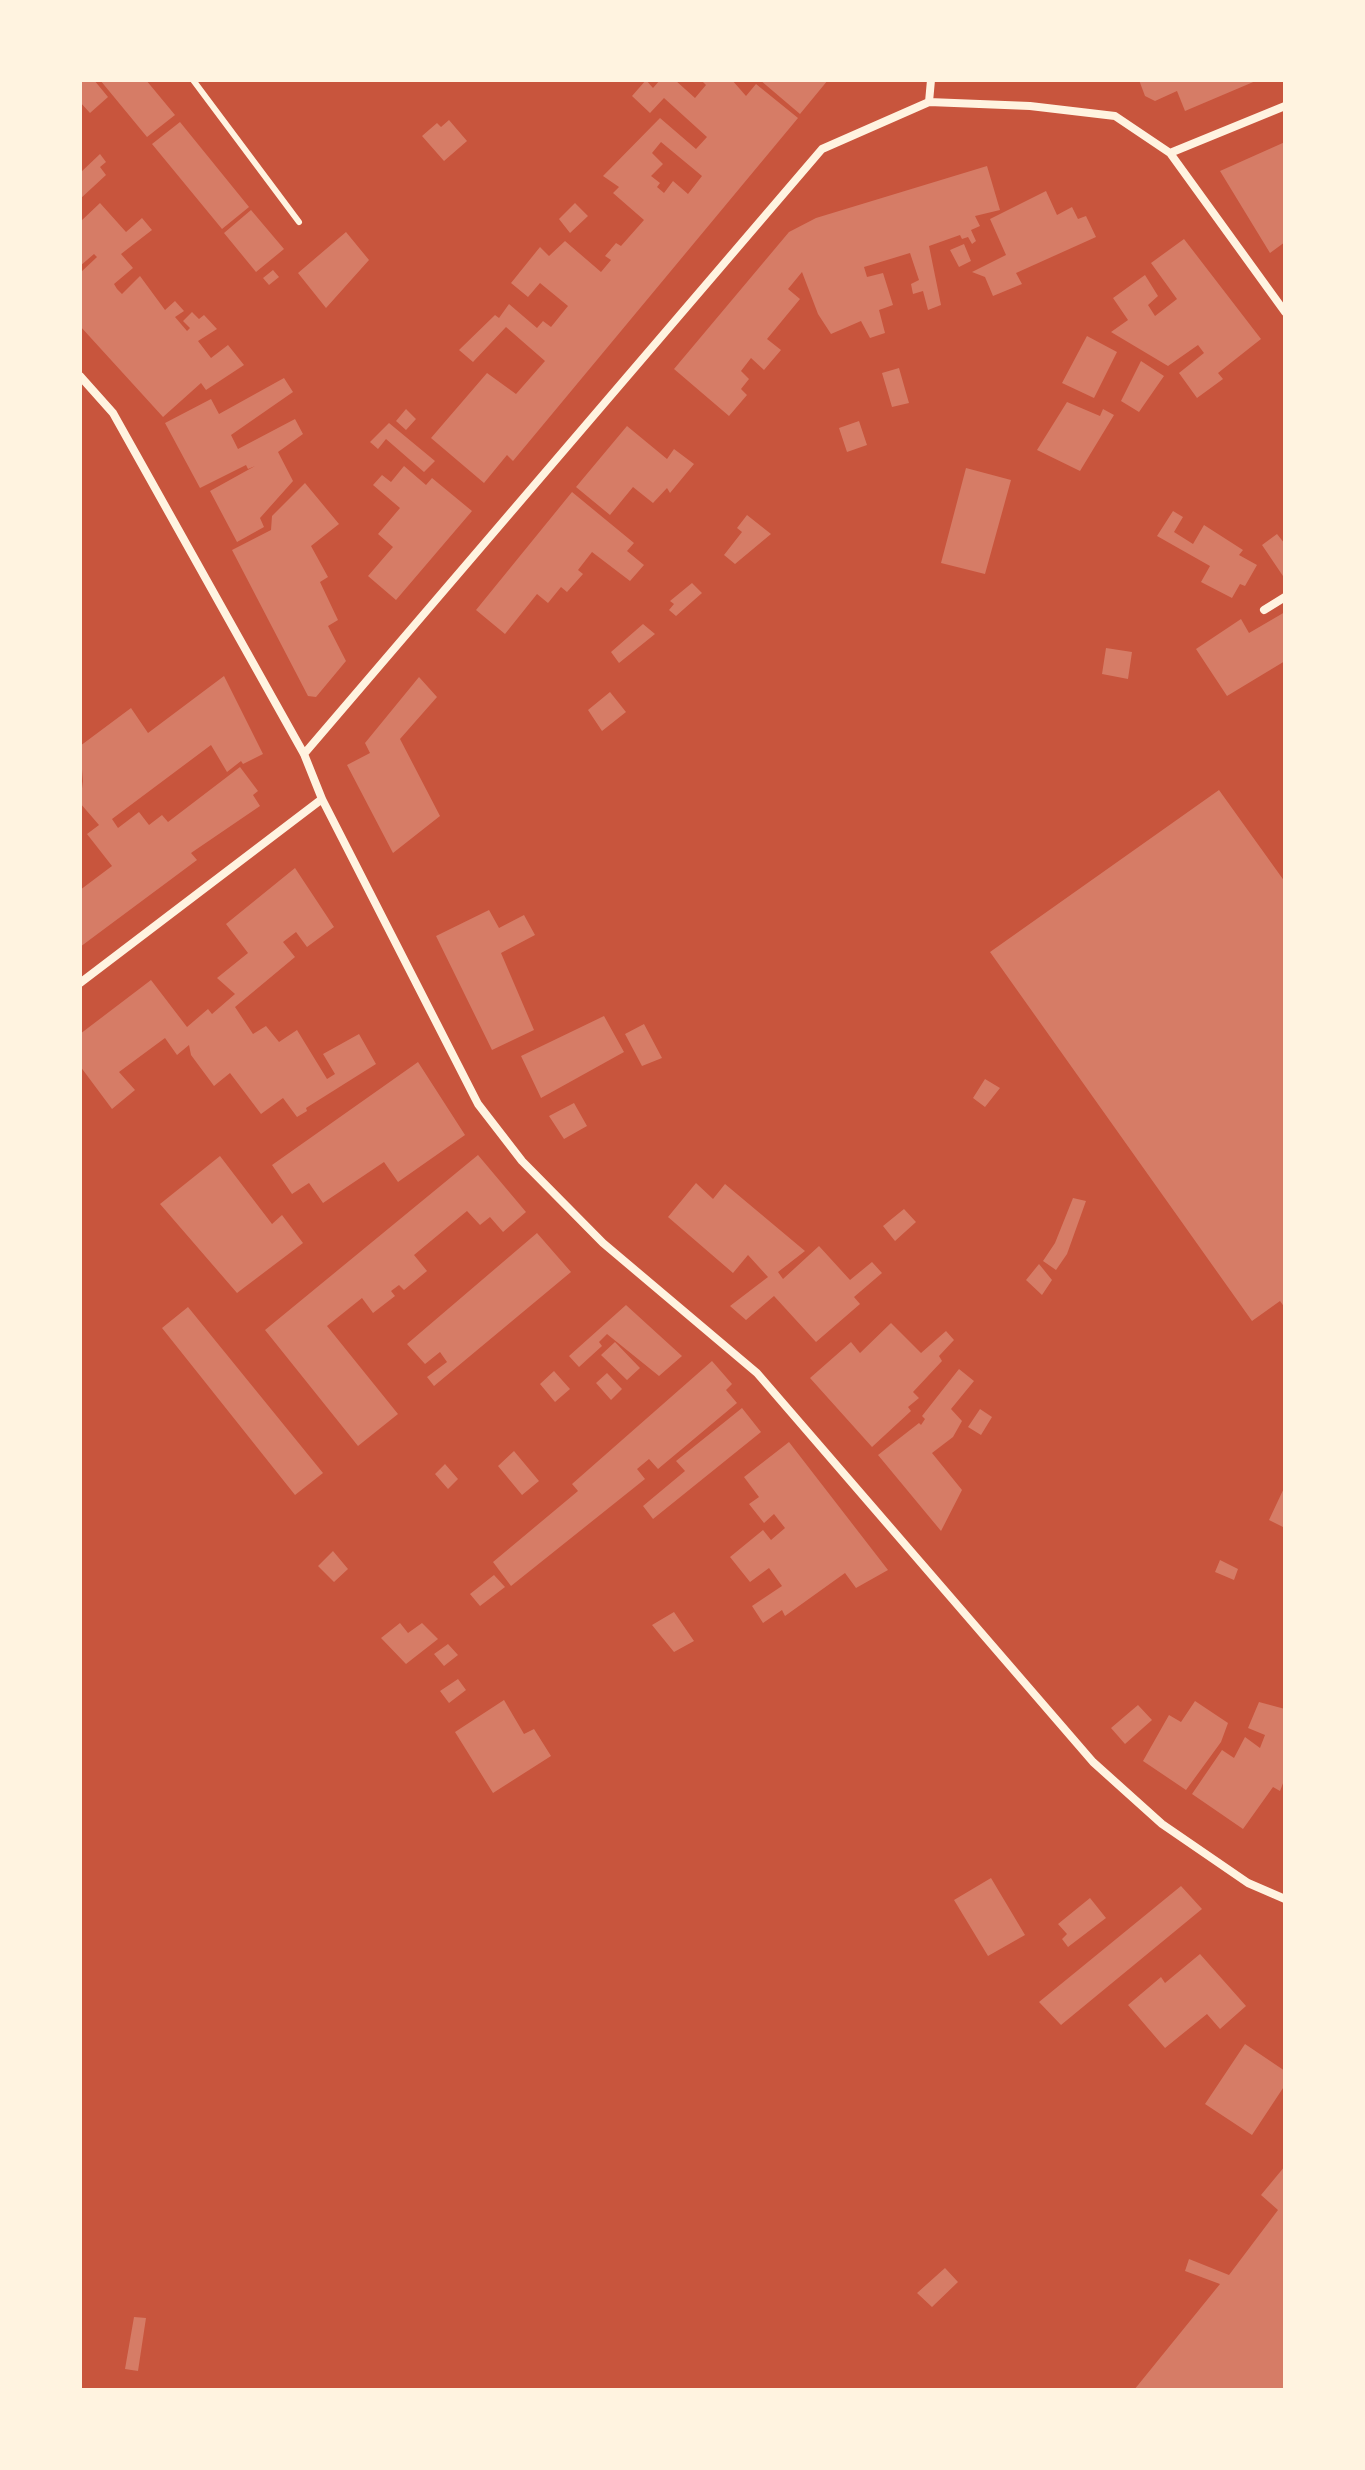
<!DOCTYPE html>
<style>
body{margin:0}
#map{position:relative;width:1365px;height:2470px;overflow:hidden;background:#c8553d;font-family:"Noto Sans",sans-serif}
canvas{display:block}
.frame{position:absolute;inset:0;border:82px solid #fff3e0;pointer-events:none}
</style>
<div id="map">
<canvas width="1365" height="2470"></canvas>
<div class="frame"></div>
</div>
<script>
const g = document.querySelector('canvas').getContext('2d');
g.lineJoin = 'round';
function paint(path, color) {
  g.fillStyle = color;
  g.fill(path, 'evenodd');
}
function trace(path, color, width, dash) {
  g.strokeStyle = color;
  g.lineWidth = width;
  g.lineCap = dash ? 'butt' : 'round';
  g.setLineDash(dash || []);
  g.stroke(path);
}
paint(new Path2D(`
 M 80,80 L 94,80 L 108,97 L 90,113 L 80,102 Z
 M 100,80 L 146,80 L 175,115 L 147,137 Z
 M 646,80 L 653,88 L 660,80 L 675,80 L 695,98 L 706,85 L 701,80 L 732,80 L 746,96 L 756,84 L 798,118 L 513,461 L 507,455 L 484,483 L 431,438 L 487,373 L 516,394 L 545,361 L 506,327 L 473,362 L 459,350 L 495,315 L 499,318 L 509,304 L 537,328 L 543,321 L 551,327 L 568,306 L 540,283 L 528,297 L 511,283 L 540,247 L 549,256 L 565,241 L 601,272 L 611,260 L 605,256 L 616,243 L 621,246 L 644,220 L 613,193 L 619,187 L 603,176 L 660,118 L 696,149 L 707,137 L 664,98 L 650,113 L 632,96 ZM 661,142 L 702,176 L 688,194 L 673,181 L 664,193 L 657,187 L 660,183 L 651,176 L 663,164 L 652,153 Z
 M 760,80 L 828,80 L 800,114 Z
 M 1139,80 L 1258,80 L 1185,111 L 1177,91 L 1155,101 L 1145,96 Z
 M 449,120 L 467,141 L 444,161 L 422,136 L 437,123 L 441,127 Z
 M 180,122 L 249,207 L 222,229 L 152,144 Z
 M 1285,142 L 1285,242 L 1270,253 L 1220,171 Z
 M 100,154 L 106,162 L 100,167 L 106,175 L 80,199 L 80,173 Z
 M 987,166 L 1000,210 L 975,216 L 980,226 L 971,230 L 976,241 L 972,244 L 968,237 L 962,239 L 960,235 L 929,246 L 941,305 L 928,310 L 923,291 L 913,294 L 911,284 L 919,280 L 910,253 L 864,267 L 867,277 L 883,273 L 893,305 L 879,310 L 885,333 L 870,338 L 861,321 L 831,334 L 818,314 L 802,272 L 788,289 L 800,299 L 767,339 L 781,350 L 764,370 L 751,358 L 741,371 L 749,379 L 741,389 L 747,395 L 729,416 L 674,369 L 789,232 L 816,218 Z
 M 1046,191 L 1057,215 L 1072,207 L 1078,219 L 1086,216 L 1096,237 L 1016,273 L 1022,284 L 993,296 L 985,277 L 972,272 L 1006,255 L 990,219 Z
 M 100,203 L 126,232 L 142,218 L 152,230 L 121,254 L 133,268 L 114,284 L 117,289 L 122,294 L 140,276 L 165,310 L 175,301 L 184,311 L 175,317 L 187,331 L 190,328 L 183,321 L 192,312 L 199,319 L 204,315 L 217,329 L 198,341 L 211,358 L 228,345 L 244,365 L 206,390 L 201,383 L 163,417 L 80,326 L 80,273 L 97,257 L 94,254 L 80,266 L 80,222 Z
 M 575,203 L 588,216 L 570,233 L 559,219 Z
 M 251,210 L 284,249 L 256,272 L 224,233 Z
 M 346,232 L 369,260 L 326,308 L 298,273 Z
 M 1184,239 L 1261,339 L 1218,373 L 1223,379 L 1197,398 L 1179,373 L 1204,353 L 1198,345 L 1168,366 L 1111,332 L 1128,320 L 1113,298 L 1145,275 L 1158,296 L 1148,305 L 1155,316 L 1177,299 L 1151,263 Z
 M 964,244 L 971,261 L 959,267 L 950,250 Z
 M 273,270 L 279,277 L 269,285 L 263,278 Z
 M 1087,336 L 1117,352 L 1094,398 L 1062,383 Z
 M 1141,361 L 1164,376 L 1139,412 L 1121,401 Z
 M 899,368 L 909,403 L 892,407 L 882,373 Z
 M 284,378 L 293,392 L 231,435 L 238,449 L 295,419 L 303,434 L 278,452 L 293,481 L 260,518 L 264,527 L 237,542 L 210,491 L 255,466 L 248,469 L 246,465 L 200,488 L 165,423 L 211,399 L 219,414 Z
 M 1067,402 L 1100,416 L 1103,409 L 1114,415 L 1080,471 L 1037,450 Z
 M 406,409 L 416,419 L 406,430 L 396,421 Z
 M 859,421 L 867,445 L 847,452 L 839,428 Z
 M 389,423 L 435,461 L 424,472 L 386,439 L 378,449 L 370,442 Z
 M 627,426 L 667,459 L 674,449 L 694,464 L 670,493 L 667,488 L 653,503 L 633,487 L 610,515 L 576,487 Z
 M 404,466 L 426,485 L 432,478 L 472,511 L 396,600 L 368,576 L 393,547 L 378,534 L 400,508 L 373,485 L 382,475 L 391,482 Z
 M 966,468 L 1011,480 L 985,574 L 941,563 Z
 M 305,483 L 339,524 L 311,546 L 328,577 L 320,582 L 338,620 L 328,626 L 346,661 L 316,697 L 308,696 L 232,550 L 271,530 L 272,516 Z
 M 572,492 L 634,543 L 627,551 L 644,565 L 630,581 L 592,552 L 578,570 L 583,574 L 567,592 L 561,587 L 548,603 L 537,594 L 505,634 L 476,610 Z
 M 1173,511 L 1183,517 L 1174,532 L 1193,544 L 1204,525 L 1243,550 L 1239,555 L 1257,565 L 1245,586 L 1240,584 L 1232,598 L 1201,582 L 1210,566 L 1157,536 Z
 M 747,515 L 771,534 L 735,564 L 724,555 L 742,532 L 737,528 Z
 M 1277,534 L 1285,544 L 1285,579 L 1262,545 Z
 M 692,583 L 702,593 L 676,616 L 669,610 L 674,604 L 670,601 Z
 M 1285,612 L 1285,661 L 1227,696 L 1196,649 L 1241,619 L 1249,633 Z
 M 643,624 L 655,634 L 619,663 L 611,652 Z
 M 1106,648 L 1132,652 L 1128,679 L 1102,674 Z
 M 224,676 L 263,754 L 243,764 L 241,761 L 227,772 L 211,745 L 112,819 L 118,828 L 139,812 L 149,825 L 162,815 L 168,822 L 240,767 L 258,791 L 253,795 L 260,806 L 191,853 L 197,860 L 80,947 L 80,890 L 112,866 L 87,834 L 99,825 L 80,803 L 83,781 L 80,746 L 131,708 L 148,733 Z
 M 419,677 L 437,697 L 400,739 L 440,816 L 393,853 L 347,765 L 370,753 L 365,743 Z
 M 610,692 L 626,712 L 602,731 L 588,710 Z
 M 1219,790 L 1285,882 L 1285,1308 L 1280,1301 L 1252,1321 L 990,952 Z
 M 295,868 L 334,927 L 307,947 L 296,932 L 283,942 L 295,957 L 235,1007 L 253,1034 L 266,1026 L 279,1042 L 297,1030 L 327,1079 L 335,1074 L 323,1054 L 359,1034 L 376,1064 L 306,1108 L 307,1111 L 297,1117 L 283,1098 L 261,1114 L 230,1073 L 214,1086 L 191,1055 L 189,1045 L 177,1055 L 165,1038 L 119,1072 L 135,1090 L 112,1109 L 80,1066 L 80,1034 L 151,980 L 187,1027 L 208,1009 L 212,1014 L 235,994 L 217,978 L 248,953 L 226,924 Z
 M 489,910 L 499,928 L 524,915 L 535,935 L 501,953 L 534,1030 L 492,1050 L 436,936 Z
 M 604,1016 L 624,1052 L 541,1098 L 521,1056 Z
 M 644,1024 L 662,1058 L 642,1066 L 625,1034 Z
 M 418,1062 L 465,1135 L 398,1182 L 384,1162 L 323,1203 L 309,1183 L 292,1194 L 272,1165 Z
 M 985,1079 L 1000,1088 L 985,1107 L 973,1098 Z
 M 574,1103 L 587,1126 L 564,1139 L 549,1116 Z
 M 478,1155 L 526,1212 L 503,1232 L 490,1217 L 480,1225 L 467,1211 L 414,1255 L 427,1271 L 404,1290 L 399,1285 L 391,1291 L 395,1296 L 373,1313 L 362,1298 L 327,1326 L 398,1414 L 358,1446 L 265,1330 Z
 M 220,1156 L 272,1224 L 282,1215 L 303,1243 L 237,1293 L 160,1204 Z
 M 696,1183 L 713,1199 L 725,1184 L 805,1251 L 778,1272 L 783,1279 L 819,1246 L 850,1280 L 872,1262 L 882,1273 L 854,1297 L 860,1304 L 816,1342 L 774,1296 L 746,1320 L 730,1306 L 768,1277 L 748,1255 L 733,1273 L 668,1217 Z
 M 1073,1198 L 1086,1201 L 1067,1254 L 1056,1270 L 1043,1261 L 1055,1243 Z
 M 904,1209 L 916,1222 L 895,1241 L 883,1226 Z
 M 537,1233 L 571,1272 L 434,1386 L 427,1377 L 447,1362 L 440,1352 L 425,1364 L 407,1344 Z
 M 1039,1264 L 1052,1280 L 1042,1295 L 1026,1280 Z
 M 626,1305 L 682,1356 L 659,1376 L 607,1334 L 599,1342 L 602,1346 L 579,1367 L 569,1356 Z
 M 188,1307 L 323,1473 L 295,1495 L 162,1328 Z
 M 891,1323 L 921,1353 L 946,1331 L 954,1340 L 939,1356 L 942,1361 L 913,1392 L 919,1398 L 908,1407 L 911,1411 L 872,1447 L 810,1378 L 851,1342 L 860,1353 Z
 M 615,1342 L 640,1368 L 627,1380 L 601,1355 Z
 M 712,1361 L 732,1384 L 726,1390 L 737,1403 L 658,1469 L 649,1459 L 637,1469 L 645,1479 L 511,1586 L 493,1562 L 578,1491 L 572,1484 Z
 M 959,1369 L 974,1381 L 951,1409 L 962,1421 L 953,1437 L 932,1453 L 962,1490 L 941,1531 L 878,1455 L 919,1423 L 921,1425 L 925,1419 L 922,1416 Z
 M 554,1371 L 570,1389 L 555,1402 L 540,1384 Z
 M 607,1373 L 622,1389 L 611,1400 L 596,1383 Z
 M 742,1408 L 761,1432 L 653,1519 L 643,1506 L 685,1471 L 676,1461 Z
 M 980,1409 L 992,1417 L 981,1435 L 968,1427 Z
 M 789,1442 L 888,1570 L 856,1588 L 845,1573 L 785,1616 L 782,1610 L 763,1623 L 752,1606 L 782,1586 L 769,1568 L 750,1582 L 730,1557 L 763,1530 L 771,1540 L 785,1528 L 774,1514 L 764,1523 L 749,1504 L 759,1497 L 744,1477 Z
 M 514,1451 L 539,1481 L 522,1495 L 498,1466 Z
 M 445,1464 L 458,1479 L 448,1489 L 435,1474 Z
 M 1285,1486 L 1285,1528 L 1269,1520 Z
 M 333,1551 L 348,1569 L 334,1582 L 318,1566 Z
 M 1220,1560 L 1238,1569 L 1234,1580 L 1215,1572 Z
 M 494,1575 L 505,1587 L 480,1606 L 470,1594 Z
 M 674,1612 L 694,1641 L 674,1652 L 652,1625 Z
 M 400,1623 L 408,1633 L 422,1623 L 438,1639 L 406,1664 L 381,1638 Z
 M 448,1644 L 458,1655 L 444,1666 L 434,1654 Z
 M 458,1679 L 466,1690 L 449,1703 L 440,1691 Z
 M 504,1700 L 524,1734 L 534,1729 L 551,1756 L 493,1793 L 455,1732 Z
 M 1195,1701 L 1228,1723 L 1221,1742 L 1186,1790 L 1143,1761 L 1169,1715 L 1181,1722 Z
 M 1259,1702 L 1285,1709 L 1285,1778 L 1280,1791 L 1273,1787 L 1243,1829 L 1192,1794 L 1222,1750 L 1234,1758 L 1245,1737 L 1260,1748 L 1265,1735 L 1248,1728 Z
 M 1138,1705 L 1152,1720 L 1125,1744 L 1111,1728 Z
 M 991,1878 L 1025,1935 L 988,1956 L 954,1900 Z
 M 1181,1886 L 1202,1909 L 1061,2025 L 1039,2002 Z
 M 1090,1898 L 1106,1918 L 1068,1947 L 1062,1939 L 1067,1934 L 1058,1924 Z
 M 1200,1954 L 1246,2006 L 1220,2029 L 1207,2014 L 1165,2048 L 1128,2005 L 1161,1977 L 1165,1983 Z
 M 1245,2044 L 1285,2071 L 1285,2085 L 1252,2135 L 1205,2104 Z
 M 1285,2166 L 1285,2390 L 1134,2390 L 1220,2284 L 1185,2271 L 1189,2259 L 1229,2275 L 1278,2210 L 1261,2195 Z
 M 945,2268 L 958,2282 L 932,2307 L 917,2293 Z
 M 134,2317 L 146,2318 L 138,2371 L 125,2369 Z`), '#d67c66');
trace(new Path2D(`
 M 193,80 L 299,222`), '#fff3e0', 6);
trace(new Path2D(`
 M 931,80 L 929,102 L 1030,106 L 1115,116 L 1170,153 L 1285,312
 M 1170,153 L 1285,106
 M 80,376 L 113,413 L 304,754 L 322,799 L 478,1104 L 522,1161 L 603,1243 L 757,1373 L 1093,1762 L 1162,1824 L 1248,1883 L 1285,1899
 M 1264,610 L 1285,597
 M 304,754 L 822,149 L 929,102
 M 80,983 L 322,799`), '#fff3e0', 8);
</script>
